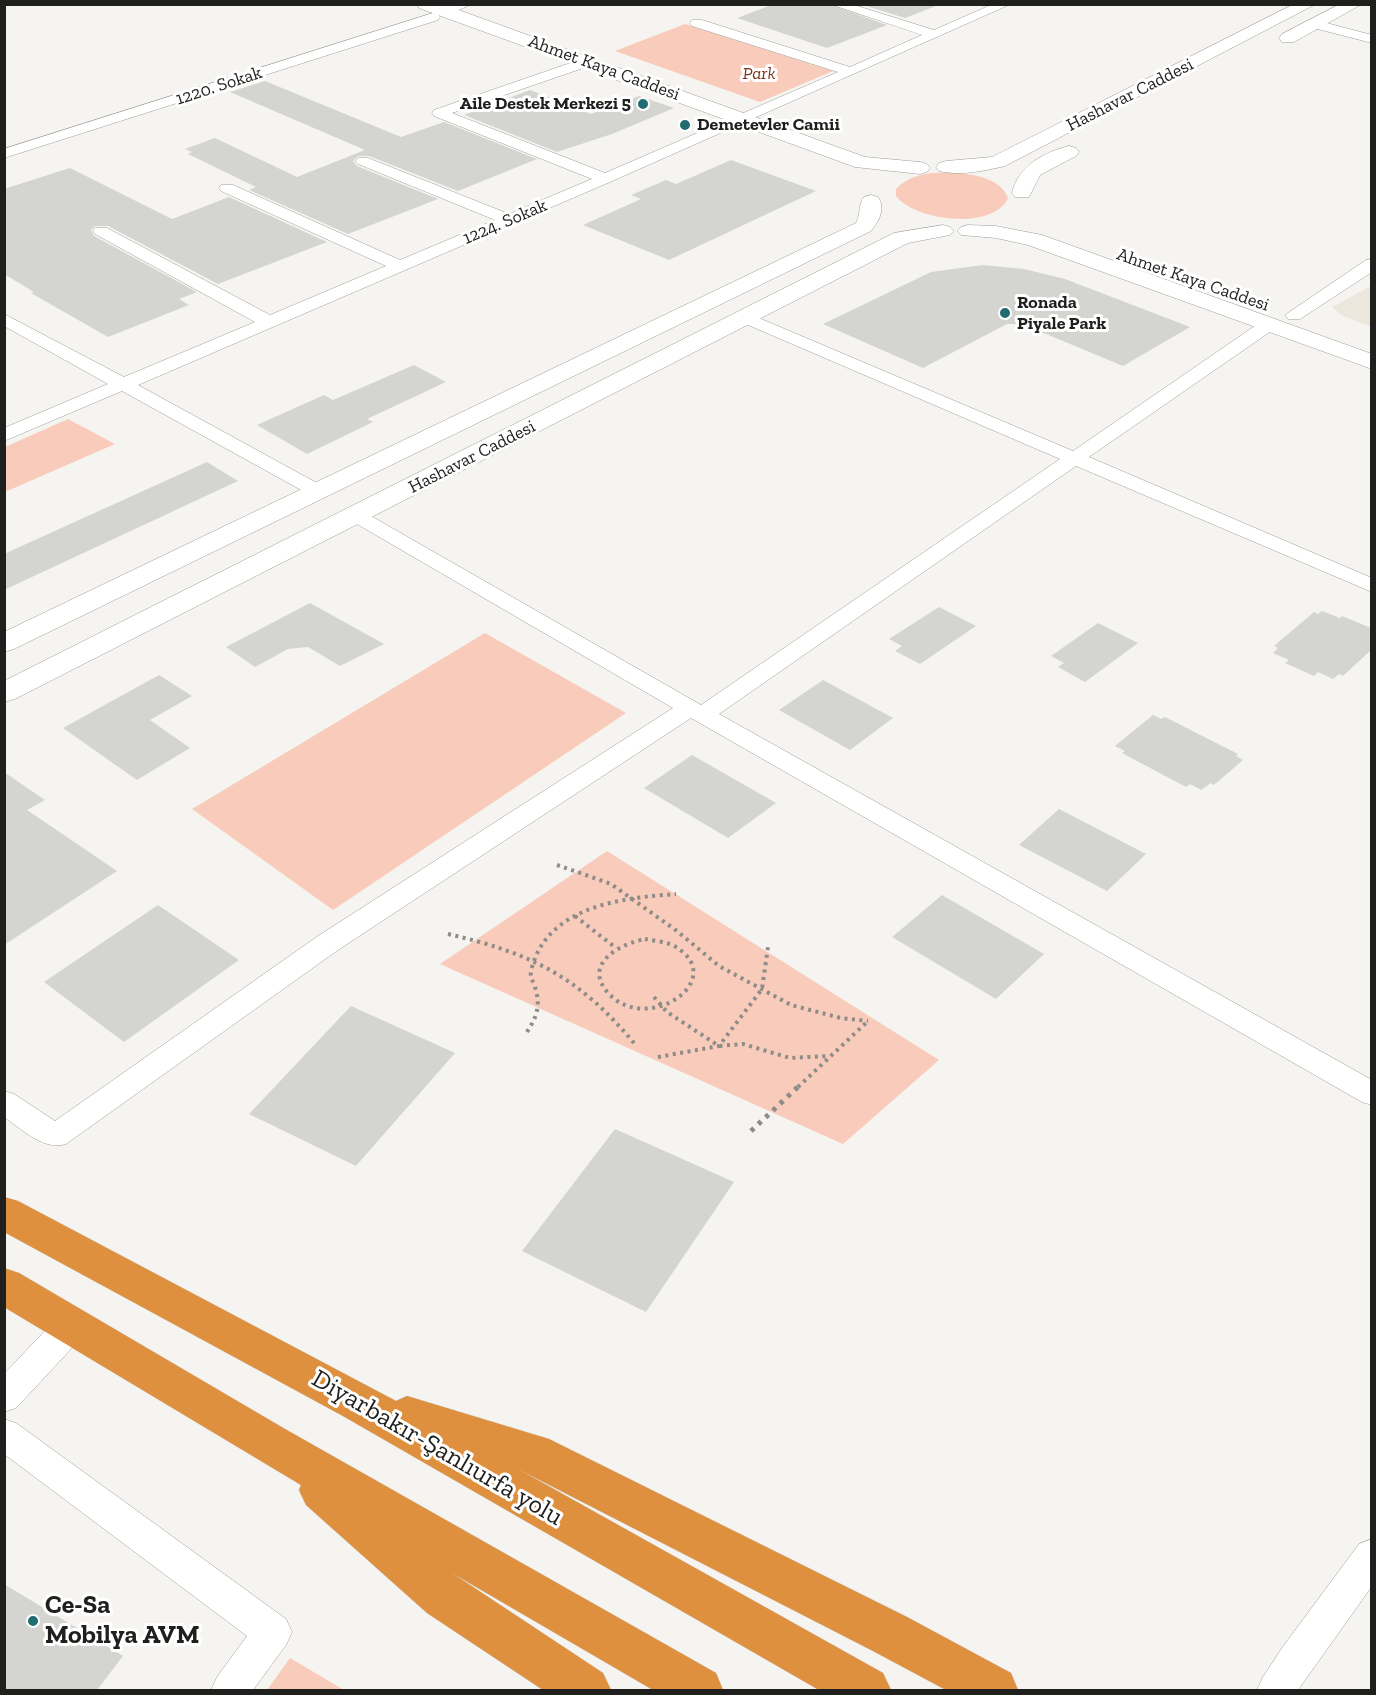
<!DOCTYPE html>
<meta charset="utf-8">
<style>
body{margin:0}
#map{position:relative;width:1376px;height:1695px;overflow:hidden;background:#f6f4f0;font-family:"Zilla Slab",serif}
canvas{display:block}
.frame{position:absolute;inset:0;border:6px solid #1f1f1d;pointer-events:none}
</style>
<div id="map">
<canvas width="1376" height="1695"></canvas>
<div class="frame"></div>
</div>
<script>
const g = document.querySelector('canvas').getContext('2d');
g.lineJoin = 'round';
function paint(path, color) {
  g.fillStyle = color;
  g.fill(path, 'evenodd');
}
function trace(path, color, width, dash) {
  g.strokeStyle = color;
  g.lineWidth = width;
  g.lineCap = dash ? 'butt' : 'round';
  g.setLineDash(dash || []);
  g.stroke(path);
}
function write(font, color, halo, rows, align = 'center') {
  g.font = font + ' "Zilla Slab",serif';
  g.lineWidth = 6;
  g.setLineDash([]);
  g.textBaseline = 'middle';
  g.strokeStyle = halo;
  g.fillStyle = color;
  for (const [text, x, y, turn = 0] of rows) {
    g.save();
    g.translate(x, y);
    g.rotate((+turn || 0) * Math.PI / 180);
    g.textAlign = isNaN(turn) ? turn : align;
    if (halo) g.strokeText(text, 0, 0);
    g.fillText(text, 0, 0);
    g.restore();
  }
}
paint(new Path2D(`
 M 1371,286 L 1371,327 L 1343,316 L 1332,307 Z`), '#ece7dc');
paint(new Path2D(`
 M 685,24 L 833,71 L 760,102 L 615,51 Z
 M 949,172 C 969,174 1000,176 1008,198 C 993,231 915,221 896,196 L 896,189 C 910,174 929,173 949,172 Z
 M 68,419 L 115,444 L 5,492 L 5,447 Z
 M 485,633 L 626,713 L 333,910 L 192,809 Z
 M 607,851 L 939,1060 L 843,1144 L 440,964 Z
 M 290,1658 L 344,1690 L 267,1690 Z`), '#f8cbbb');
paint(new Path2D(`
 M 774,4 L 828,4 L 887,25 L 827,48 L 737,18 Z
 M 860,4 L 936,4 L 936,6 L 905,18 Z
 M 265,81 L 401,137 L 444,122 L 537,159 L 458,191 L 369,156 L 358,156 L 353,161 L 357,166 L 438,199 L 348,234 L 249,190 L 256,187 L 188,154 L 192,152 L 185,149 L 215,138 L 297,177 L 365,150 L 230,92 Z
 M 530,90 L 591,114 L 639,96 L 674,108 L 612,134 L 557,152 L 464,115 Z
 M 731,160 L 816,191 L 669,260 L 583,225 L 641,199 L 631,195 L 666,180 L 676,184 Z
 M 70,168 L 172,219 L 229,197 L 327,242 L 218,284 L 108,226 L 95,226 L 91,230 L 94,236 L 197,292 L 179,299 L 189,305 L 108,337 L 31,293 L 34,292 L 4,274 L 4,189 Z
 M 983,265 L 1024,269 L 1065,279 L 1190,327 L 1123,366 L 1022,324 L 1007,324 L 923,368 L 823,324 L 931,272 Z
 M 414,365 L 446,382 L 367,419 L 373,422 L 307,454 L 257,425 L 324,395 L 333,400 Z
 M 207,462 L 238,481 L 4,590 L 4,554 Z
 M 310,603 L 384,644 L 340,666 L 308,647 L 288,649 L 255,667 L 226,647 Z
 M 939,607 L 976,626 L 920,664 L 895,651 L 902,646 L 889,639 Z
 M 1322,611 L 1340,618 L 1342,616 L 1371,628 L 1371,650 L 1343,676 L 1339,674 L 1333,679 L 1318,672 L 1314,676 L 1285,663 L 1289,660 L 1273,653 L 1278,648 L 1274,646 L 1314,612 L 1318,614 Z
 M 1098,623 L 1138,643 L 1085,682 L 1058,667 L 1064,663 L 1051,656 Z
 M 159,675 L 192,696 L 150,720 L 190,748 L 137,780 L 63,728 Z
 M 823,680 L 893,718 L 850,750 L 779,710 Z
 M 1153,715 L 1161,719 L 1165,717 L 1238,754 L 1236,756 L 1243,760 L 1214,785 L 1211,783 L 1201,790 L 1190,784 L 1186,787 L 1122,753 L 1125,751 L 1115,746 Z
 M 692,755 L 776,803 L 728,838 L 644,788 Z
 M 4,772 L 45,800 L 27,810 L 117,871 L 4,945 Z
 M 1059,809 L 1146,854 L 1107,891 L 1019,845 Z
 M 942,895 L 1044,954 L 996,999 L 892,937 Z
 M 158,905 L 239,960 L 124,1042 L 44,982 Z
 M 351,1006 L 455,1053 L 356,1166 L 249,1114 Z
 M 615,1129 L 734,1182 L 646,1312 L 522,1251 Z
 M 4,1584 L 123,1656 L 97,1690 L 4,1690 Z`), '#d4d4d0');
const street = new Path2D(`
 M 453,4 L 472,4 L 445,16 L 438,12 Z
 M 830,4 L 851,4 L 934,30 L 993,4 L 1011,4 L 610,182 L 138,385 L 326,488 L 329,492 L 326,496 L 312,496 L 122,391 L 4,441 L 4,428 L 108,384 L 4,326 L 4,314 L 124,377 L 255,322 L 95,234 L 93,231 L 95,228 L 107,228 L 270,315 L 386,266 L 221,191 L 219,188 L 221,185 L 233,185 L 400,260 L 495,220 L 358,164 L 355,161 L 358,158 L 368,158 L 509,214 L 592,179 L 434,116 L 432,113 L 434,110 L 582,59 L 592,59 L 594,62 L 592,65 L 452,113 L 605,173 L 838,72 L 692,26 L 690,23 L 692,20 L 702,20 L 850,67 L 922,35 Z
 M 433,13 L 438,14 L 440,17 L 438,20 L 4,158 L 4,149 Z
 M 1315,20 L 1372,35 L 1372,43 L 1310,27 L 1308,24 Z
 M 1372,259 L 1372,272 L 1300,319 L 1288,319 L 1285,315 L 1366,260 Z
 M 747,313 L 1073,451 L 1262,321 L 1274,321 L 1277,325 L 1274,329 L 1089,457 L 1372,578 L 1372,592 L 1076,466 L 719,714 L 1372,1080 L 1372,1105 L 1362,1102 L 691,718 L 338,950 L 66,1144 C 43,1151 22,1129 4,1117 L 4,1091 L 14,1094 L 55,1121 L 318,936 L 673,708 L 350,520 L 347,516 L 350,512 L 357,510 L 364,512 L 701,705 L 1060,459 L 741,322 L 738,318 L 741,314 Z
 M 72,1311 L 84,1315 L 88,1325 L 84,1335 L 16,1408 L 4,1412 L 4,1374 L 60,1315 Z
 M 4,1419 L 16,1423 L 286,1619 L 292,1632 L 286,1645 L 253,1690 L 211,1690 L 217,1677 L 247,1636 L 4,1454 Z
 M 1372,1539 L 1372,1586 L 1298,1690 L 1257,1690 L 1263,1677 L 1282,1648 L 1359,1544 Z`);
const secondary = new Path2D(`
 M 417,4 L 442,4 L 865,157 L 920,162 L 927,164 L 930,168 L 927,172 L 920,174 L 855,167 L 419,8 Z
 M 1294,4 L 1316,4 L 1005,166 C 984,171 960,176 939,171 L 936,167 L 939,163 L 946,161 L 992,157 Z
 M 1340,4 L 1362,4 L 1294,42 L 1282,42 L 1279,38 L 1282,34 Z
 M 1069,146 L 1076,148 L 1079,152 L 1076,156 L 1040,175 L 1029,197 L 1015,197 L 1012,193 C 1018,166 1044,152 1069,146 Z
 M 871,195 L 878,197 C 886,209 879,221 871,231 L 14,649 L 4,652 L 4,632 L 856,223 C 861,214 858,204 864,197 Z
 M 943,225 L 950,227 L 954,231 L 950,235 L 908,243 L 15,699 L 4,702 L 4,681 L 894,233 Z
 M 968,225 L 996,226 L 1042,235 L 1372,354 L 1372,369 L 1028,245 L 996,238 L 961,235 L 957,231 L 961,227 Z`);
const highway = new Path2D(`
 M 4,1197 L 18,1201 L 396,1401 L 407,1396 L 549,1439 L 907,1617 L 1011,1673 L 1018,1690 L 946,1690 L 873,1651 L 518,1469 L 883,1673 L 891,1690 L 819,1690 L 343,1416 L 4,1232 Z
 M 4,1268 L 19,1273 L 285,1429 L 716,1673 L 723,1690 L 653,1690 L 452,1573 L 603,1673 L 611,1690 L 543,1690 L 427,1613 L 306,1505 L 299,1490 L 301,1485 L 4,1307 Z`);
trace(street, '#9d9c98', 1);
trace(secondary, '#9d9c98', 1);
trace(highway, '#d2d2d2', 1);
trace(new Path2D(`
 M 557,865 L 611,884 L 677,931 L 719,966 L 791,1005 L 841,1018 L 868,1021
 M 575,916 L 616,948
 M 448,934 C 531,953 579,977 634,1043
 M 645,939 C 655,941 668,942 676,947 C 729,980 648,1035 609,994 C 581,964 620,944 645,939 Z
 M 654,997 L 667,1012 L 719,1046 L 743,1044 L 790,1058 L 828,1056
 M 527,1032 C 538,1015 541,1004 534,984 C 532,980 530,976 531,971 C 546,906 621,898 676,894
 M 658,1057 L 719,1046 L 762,989 L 768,947
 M 798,1087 L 868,1021`), '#8d8c89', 4, [3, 4.5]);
trace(new Path2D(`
 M 751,1131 L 800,1085`), '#8d8c89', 5, [4, 6]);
paint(street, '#fff');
paint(secondary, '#fff');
paint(highway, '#df903e');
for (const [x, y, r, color] of [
 [643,104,6,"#206c70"],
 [685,125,6,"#206c70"],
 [1005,313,6,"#206c70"],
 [33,1621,6,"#206c70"]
]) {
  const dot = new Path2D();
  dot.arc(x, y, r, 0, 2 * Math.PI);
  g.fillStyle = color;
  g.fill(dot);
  trace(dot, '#fff', 2);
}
write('18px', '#1f1f1d', '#fff', [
 ["Ahmet Kaya Caddesi",604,68,20],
 ["1220. Sokak",219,86,-18],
 ["Hashavar Caddesi",1130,95,-27],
 ["1224. Sokak",505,222,-23],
 ["Ahmet Kaya Caddesi",1193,280,19],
 ["Hashavar Caddesi",472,457,-27]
]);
write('italic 18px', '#7a351a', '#fff', [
 ["Park",759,74]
]);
write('bold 18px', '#1f1f1d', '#fff', [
 ["Aile Destek Merkezi 5",631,104,"right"],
 ["Demetevler Camii",697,125],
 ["Ronada",1017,303],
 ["Piyale Park",1017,324]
], 'left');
write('26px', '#1f1f1d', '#fff', [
 ["Diyarbakır-Şanlıurfa yolu",437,1448,30]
]);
write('bold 26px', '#1f1f1d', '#fff', [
 ["Ce-Sa",45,1606],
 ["Mobilya AVM",45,1636]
], 'left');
</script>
